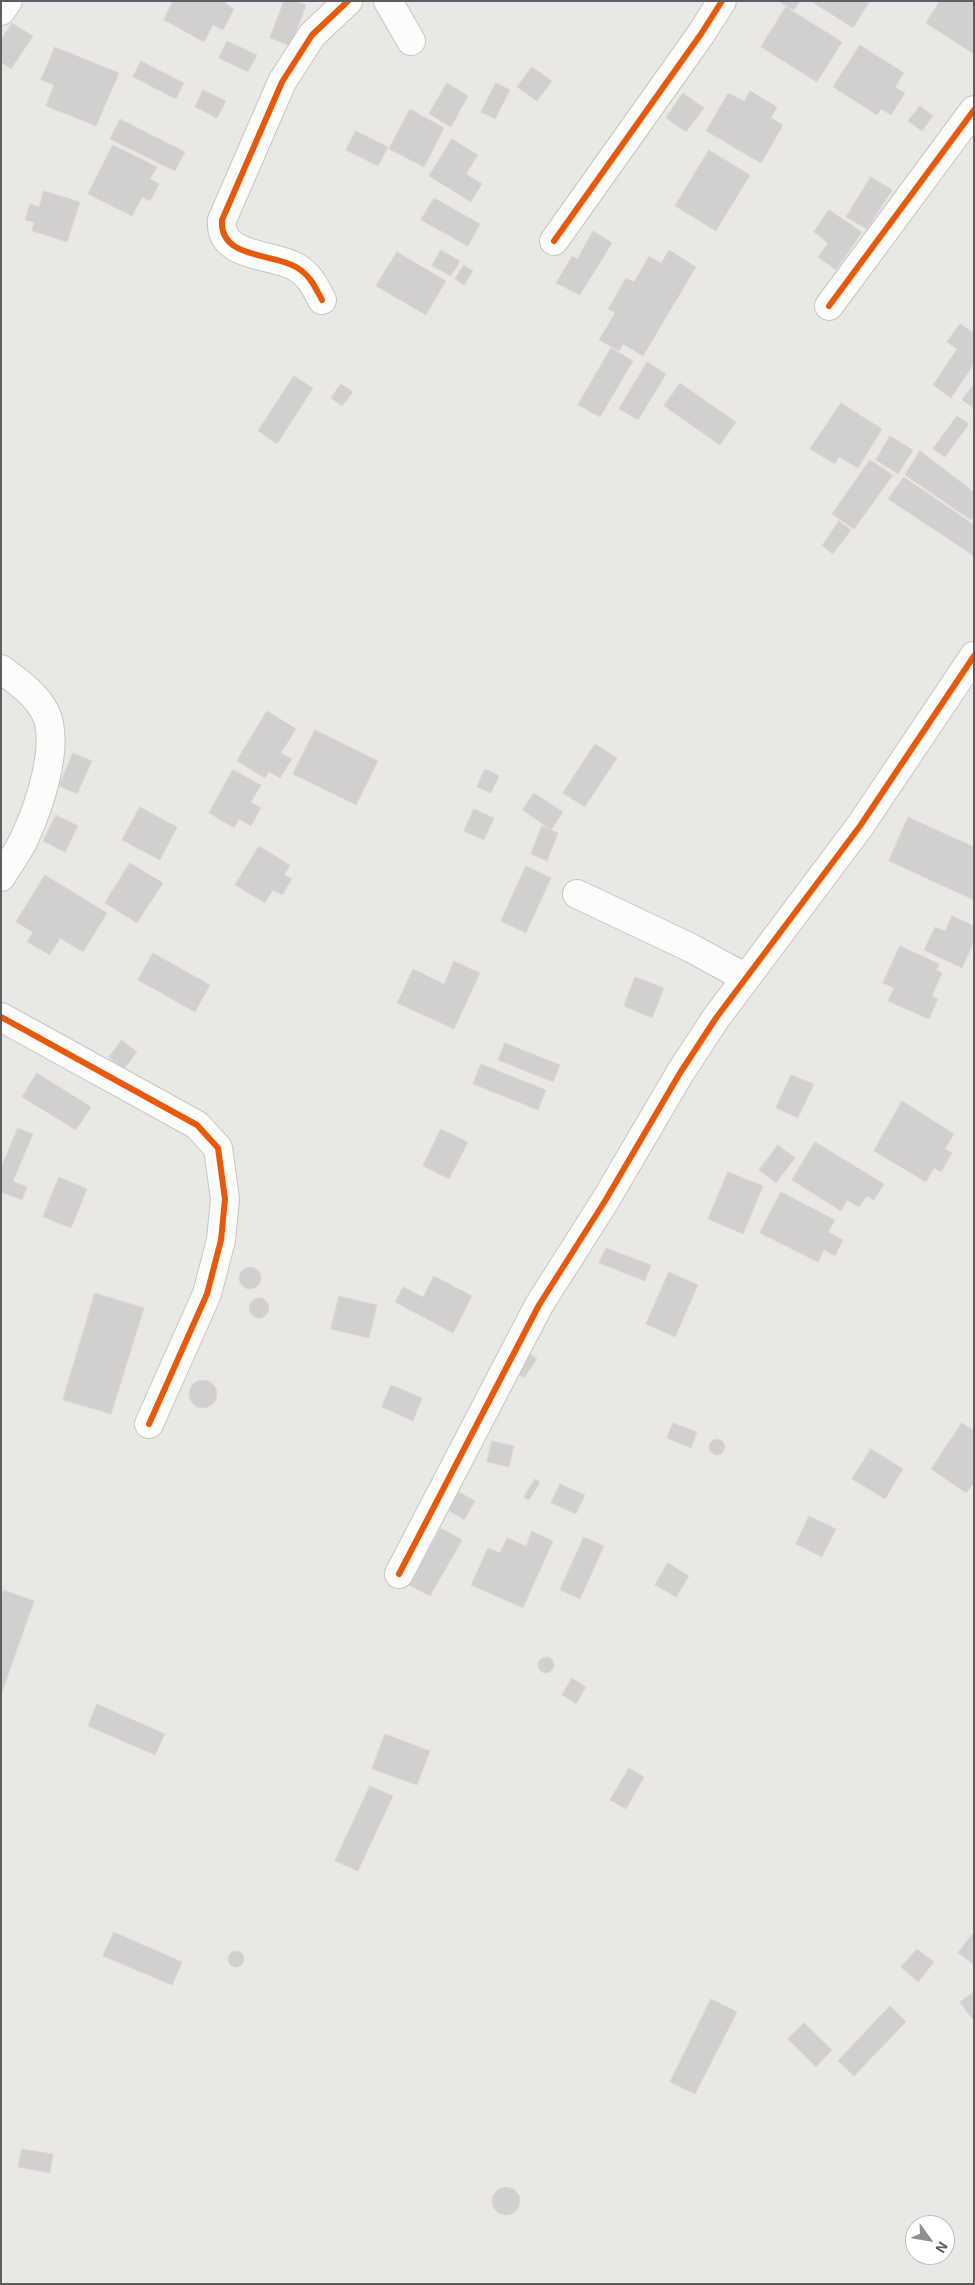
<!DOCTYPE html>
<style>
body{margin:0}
#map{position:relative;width:975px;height:2285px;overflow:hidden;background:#eae8e5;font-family:"Exo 2",sans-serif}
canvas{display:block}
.frame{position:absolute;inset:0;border:2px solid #5b5f62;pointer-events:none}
.north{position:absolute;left:905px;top:2215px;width:50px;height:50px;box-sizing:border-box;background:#fff;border:1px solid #bdbfc0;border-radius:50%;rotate:122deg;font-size:14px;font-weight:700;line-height:20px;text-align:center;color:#5b5f62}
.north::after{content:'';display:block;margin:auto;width:18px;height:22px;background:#8d8f90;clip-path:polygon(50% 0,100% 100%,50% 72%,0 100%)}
</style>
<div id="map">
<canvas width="975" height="2285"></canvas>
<div class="frame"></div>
<div class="north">N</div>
</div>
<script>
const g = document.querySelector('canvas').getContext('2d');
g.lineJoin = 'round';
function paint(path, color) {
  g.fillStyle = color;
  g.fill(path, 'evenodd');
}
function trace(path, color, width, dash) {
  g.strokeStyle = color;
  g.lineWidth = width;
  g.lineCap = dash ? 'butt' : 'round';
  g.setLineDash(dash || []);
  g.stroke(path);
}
const building = new Path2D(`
 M 173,1 L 226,1 L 225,3 L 234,9 L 223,30 L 213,25 L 204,42 L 164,20 Z
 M 284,1 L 296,1 L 306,5 L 291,46 L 270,38 Z
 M 778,1 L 800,1 L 794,10 Z
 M 815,1 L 870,1 L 853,28 L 814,3 Z
 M 940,1 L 974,1 L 974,54 L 926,23 Z
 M 786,7 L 842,42 L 817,82 L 761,47 Z
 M 12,23 L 33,36 L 11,69 L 1,62 L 1,40 Z
 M 227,41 L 257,55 L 248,72 L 219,58 Z
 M 860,45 L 904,73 L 895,87 L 905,93 L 891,115 L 881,109 L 877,115 L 833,87 Z
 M 55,47 L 119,73 L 96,126 L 46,106 L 54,85 L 41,80 Z
 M 141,61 L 184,83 L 176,99 L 133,77 Z
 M 532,67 L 552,81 L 537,101 L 517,87 Z
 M 447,83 L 468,96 L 451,127 L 429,114 Z
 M 496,83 L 510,90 L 495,119 L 481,112 Z
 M 203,90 L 226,101 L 217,118 L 195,107 Z
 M 750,91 L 777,107 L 771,118 L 783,125 L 761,163 L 706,131 L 728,93 L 744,101 Z
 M 683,93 L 704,108 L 686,132 L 666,118 Z
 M 920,106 L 933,116 L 922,131 L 908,121 Z
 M 410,109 L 444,128 L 424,167 L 389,149 Z
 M 120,119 L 185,152 L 175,171 L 110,139 Z
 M 356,131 L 388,147 L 378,166 L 346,150 Z
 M 452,139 L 478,155 L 466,174 L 482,184 L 471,202 L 429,176 Z
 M 113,145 L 157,167 L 150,179 L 159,184 L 150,201 L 142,197 L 132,216 L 88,194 Z
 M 709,150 L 750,175 L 716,231 L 675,206 Z
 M 871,177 L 892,190 L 867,229 L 846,217 Z
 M 44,191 L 80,202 L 67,242 L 32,231 L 34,222 L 25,220 L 30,204 L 39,207 Z
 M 434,198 L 480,224 L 468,246 L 421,220 Z
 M 829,210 L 862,232 L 836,270 L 818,257 L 828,243 L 814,232 Z
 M 593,231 L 612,243 L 580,295 L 556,283 L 572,256 L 577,259 Z
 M 441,250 L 460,261 L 451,276 L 432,266 Z
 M 669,250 L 696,267 L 643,356 L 623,344 L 619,351 L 599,340 L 615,313 L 608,309 L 626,278 L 634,282 L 649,256 L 661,263 Z
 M 397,252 L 446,281 L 426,315 L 376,286 Z
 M 464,265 L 473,271 L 464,285 L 455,279 Z
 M 960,324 L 974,333 L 974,364 L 951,398 L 933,385 L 957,349 L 947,342 Z
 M 611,348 L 633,361 L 600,417 L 578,405 Z
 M 647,362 L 666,374 L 638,420 L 619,409 Z
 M 294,376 L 313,388 L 277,444 L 258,431 Z
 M 680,383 L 736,422 L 720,445 L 664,406 Z
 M 341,384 L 353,392 L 342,406 L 331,398 Z
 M 974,384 L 974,408 L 962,400 Z
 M 841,403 L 882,429 L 858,468 L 839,457 L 835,464 L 810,449 Z
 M 957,416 L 969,424 L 945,457 L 933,449 Z
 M 890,436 L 913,450 L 898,474 L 876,460 Z
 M 920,451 L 974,492 L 974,516 L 971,520 L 905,475 Z
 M 870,460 L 893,475 L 854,529 L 832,514 Z
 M 904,477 L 974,525 L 974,556 L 888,499 Z
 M 839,521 L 851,530 L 833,554 L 822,546 Z
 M 267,711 L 296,729 L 281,753 L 292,759 L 280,778 L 269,772 L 265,778 L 237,761 Z
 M 315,730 L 378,761 L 356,805 L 293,774 Z
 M 595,744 L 617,758 L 585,807 L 563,793 Z
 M 73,753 L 92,761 L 77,794 L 59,786 Z
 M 485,769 L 499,776 L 491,793 L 477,787 Z
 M 233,770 L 261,785 L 251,802 L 261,808 L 251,826 L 239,819 L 234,828 L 209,813 Z
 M 534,793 L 563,812 L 551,830 L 523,810 Z
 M 140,807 L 177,827 L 160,860 L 122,840 Z
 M 474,809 L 494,818 L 484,840 L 464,831 Z
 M 56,815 L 78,826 L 65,852 L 43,841 Z
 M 908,817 L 974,847 L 974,900 L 889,861 Z
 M 542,826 L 558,833 L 547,861 L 531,854 Z
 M 259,846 L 290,865 L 284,875 L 292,879 L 282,895 L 273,890 L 265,903 L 235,885 Z
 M 130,863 L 163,883 L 137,923 L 105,903 Z
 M 526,866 L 551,878 L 526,933 L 501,921 Z
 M 45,875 L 107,913 L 83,952 L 60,938 L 50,955 L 27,942 L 33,932 L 16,922 Z
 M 952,916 L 974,926 L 974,941 L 962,968 L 924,950 L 935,927 L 945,931 Z
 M 900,946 L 939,964 L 936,970 L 942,973 L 932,996 L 938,999 L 929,1019 L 888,1001 L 894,988 L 883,983 Z
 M 153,953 L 210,985 L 195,1012 L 138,980 Z
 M 454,961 L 480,973 L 454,1029 L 397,1003 L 413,969 L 444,984 Z
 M 635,977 L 664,988 L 652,1018 L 624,1006 Z
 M 122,1040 L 137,1052 L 124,1069 L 109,1057 Z
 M 505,1043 L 560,1065 L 553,1082 L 498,1060 Z
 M 481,1064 L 546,1090 L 538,1110 L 473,1084 Z
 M 37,1073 L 91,1107 L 76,1130 L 22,1097 Z
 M 791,1075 L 814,1084 L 798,1118 L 776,1108 Z
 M 902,1101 L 954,1134 L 945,1149 L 952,1153 L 941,1172 L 934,1168 L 926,1182 L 874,1151 Z
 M 18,1128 L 33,1134 L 13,1181 L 27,1187 L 22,1200 L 1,1192 L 1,1168 Z
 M 441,1129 L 468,1142 L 449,1179 L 423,1166 Z
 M 815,1142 L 884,1184 L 874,1200 L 867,1196 L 859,1207 L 847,1200 L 841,1211 L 792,1180 Z
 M 778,1145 L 795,1158 L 776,1183 L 759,1170 Z
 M 728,1172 L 763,1186 L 743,1234 L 708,1219 Z
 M 59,1177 L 87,1189 L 71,1228 L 43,1217 Z
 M 781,1192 L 835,1220 L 828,1232 L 843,1240 L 835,1256 L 824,1250 L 818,1262 L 760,1233 Z
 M 606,1248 L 651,1265 L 645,1281 L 599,1263 Z
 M239 1278a11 11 0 1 1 22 0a11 11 0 1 1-22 0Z
 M 669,1272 L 698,1285 L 675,1337 L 646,1324 Z
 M 434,1276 L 472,1296 L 453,1333 L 395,1302 L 403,1287 L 423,1297 Z
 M 95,1293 L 144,1308 L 111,1414 L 63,1400 Z
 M 339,1296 L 377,1305 L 369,1338 L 331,1329 Z
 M249 1308a10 10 0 1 1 20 0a10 10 0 1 1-20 0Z
 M 527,1352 L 537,1359 L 524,1378 L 515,1372 Z
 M189 1394a14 14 0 1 1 28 0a14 14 0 1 1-28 0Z
 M 391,1385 L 422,1398 L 413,1421 L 382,1407 Z
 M 673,1423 L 697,1432 L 691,1448 L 667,1438 Z
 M 962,1423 L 974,1431 L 974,1483 L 966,1493 L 931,1469 Z
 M709 1447a8 8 0 1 1 16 0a8 8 0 1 1-16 0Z
 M 492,1441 L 514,1446 L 509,1467 L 487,1462 Z
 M 871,1449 L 903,1469 L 885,1499 L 852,1479 Z
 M 535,1479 L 540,1482 L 529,1500 L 524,1497 Z
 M 560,1484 L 585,1495 L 576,1514 L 551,1503 Z
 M 459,1492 L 475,1501 L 464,1520 L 448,1510 Z
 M 809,1516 L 836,1529 L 822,1557 L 796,1544 Z
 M 441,1528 L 462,1540 L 430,1596 L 409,1585 Z
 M 532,1531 L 553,1541 L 523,1608 L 471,1585 L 488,1548 L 500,1553 L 507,1538 L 526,1546 Z
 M 584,1537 L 604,1546 L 580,1599 L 560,1590 Z
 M 668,1563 L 689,1576 L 676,1597 L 655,1585 Z
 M 4,1590 L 34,1601 L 1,1695 L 1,1598 Z
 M538 1665a8 8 0 1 1 16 0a8 8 0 1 1-16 0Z
 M 572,1678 L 586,1687 L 576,1704 L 562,1695 Z
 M 97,1704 L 165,1734 L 155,1755 L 88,1726 Z
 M 385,1734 L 430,1751 L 417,1785 L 372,1769 Z
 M 629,1768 L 644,1777 L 626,1809 L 610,1800 Z
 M 370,1786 L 393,1796 L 358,1871 L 335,1861 Z
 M 114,1932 L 182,1962 L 172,1985 L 103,1956 Z
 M 974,1932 L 974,1965 L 958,1953 Z
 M 917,1949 L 934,1962 L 918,1982 L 901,1967 Z
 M228 1959a8 8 0 1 1 16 0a8 8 0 1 1-16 0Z
 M 974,1992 L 974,2017 L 972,2019 L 960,2002 Z
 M 711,1999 L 737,2012 L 695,2094 L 670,2082 Z
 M 890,2006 L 906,2022 L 854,2076 L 838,2061 Z
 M 804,2023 L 832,2050 L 816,2067 L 788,2039 Z
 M 22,2149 L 53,2154 L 50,2173 L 18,2167 Z
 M492 2201a14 14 0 1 1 28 0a14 14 0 1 1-28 0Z`);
paint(building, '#d2d0ce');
trace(building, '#dad7d4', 1);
const minor = new Path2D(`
 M 388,1 L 411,41
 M 1,11 L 8,1
 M 554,241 L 701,34 L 722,1
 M 322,300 C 315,287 310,275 296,267 C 273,253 219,259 222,220 L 282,82 L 312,35 L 348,1
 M 829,306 L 974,110
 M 1,669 C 17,681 36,694 45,712 C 61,743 39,807 25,837 C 19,851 9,864 1,877
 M 577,894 L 691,948 L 746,978
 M 1,1017 L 197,1125 L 218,1148 L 225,1199 L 221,1240 L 207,1294 L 149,1424
 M 399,1574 L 539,1305 L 605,1201 L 680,1073 L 716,1018 L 860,826 L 974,656`);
trace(minor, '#c6c5c6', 30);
trace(minor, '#fcfcfb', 28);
trace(new Path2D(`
 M 554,241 L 701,34 L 722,1
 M 322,300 C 315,287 310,275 296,267 C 273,253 219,259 222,220 L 282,82 L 312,35 L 348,1
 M 829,306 L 974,110
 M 1,1017 L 197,1125 L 218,1148 L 225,1199 L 221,1240 L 207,1294 L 149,1424
 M 399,1574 L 539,1305 L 605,1201 L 680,1073 L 716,1018 L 860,826 L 974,656`), '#e8590c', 6);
</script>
